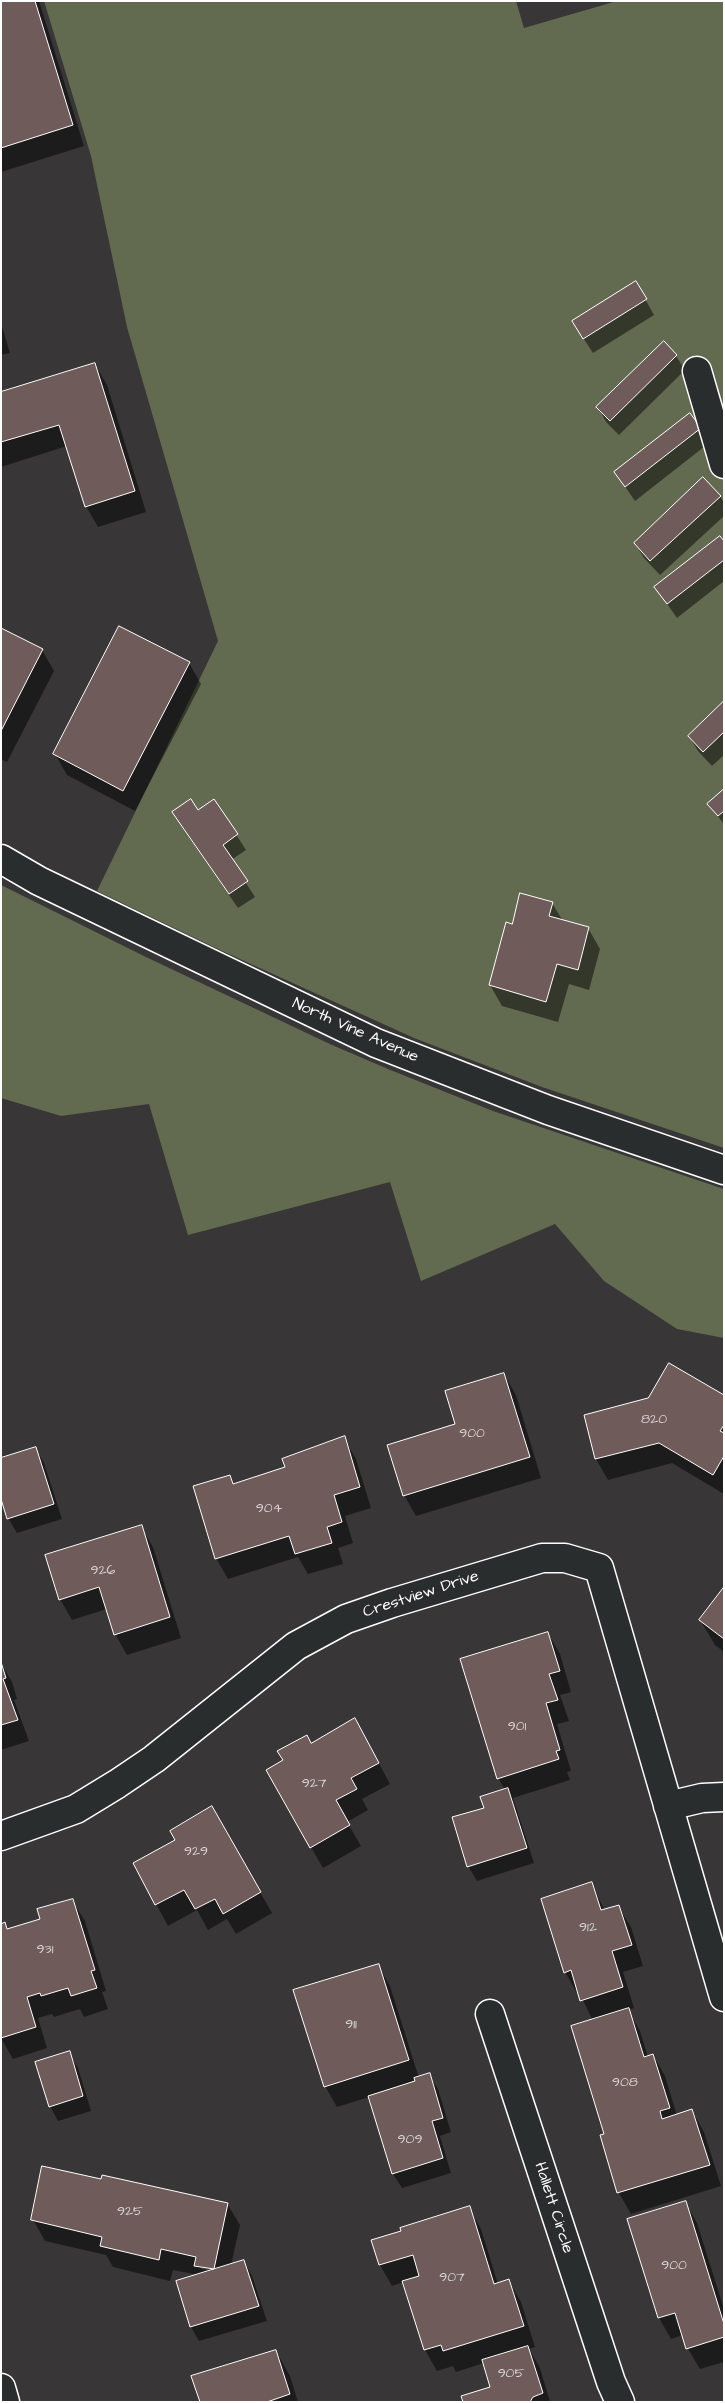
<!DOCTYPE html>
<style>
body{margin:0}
#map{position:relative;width:725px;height:2403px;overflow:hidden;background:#383637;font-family:"Architects Daughter",sans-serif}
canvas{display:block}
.frame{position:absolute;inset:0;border:2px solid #fff;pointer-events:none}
</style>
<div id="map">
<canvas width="725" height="2403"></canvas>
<div class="frame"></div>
</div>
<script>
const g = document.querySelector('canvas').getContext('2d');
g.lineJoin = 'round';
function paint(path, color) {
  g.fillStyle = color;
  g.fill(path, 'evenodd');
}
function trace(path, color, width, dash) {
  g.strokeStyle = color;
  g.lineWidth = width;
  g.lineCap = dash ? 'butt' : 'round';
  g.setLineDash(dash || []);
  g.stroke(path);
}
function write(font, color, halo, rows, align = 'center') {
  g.font = font + ' "Architects Daughter",sans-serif';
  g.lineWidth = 4;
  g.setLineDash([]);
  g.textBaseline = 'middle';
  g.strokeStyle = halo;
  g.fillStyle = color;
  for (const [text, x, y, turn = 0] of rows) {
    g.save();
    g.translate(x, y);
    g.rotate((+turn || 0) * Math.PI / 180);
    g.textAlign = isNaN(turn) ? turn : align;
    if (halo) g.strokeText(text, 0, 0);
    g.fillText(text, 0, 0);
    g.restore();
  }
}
paint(new Path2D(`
 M 44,1 L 516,1 L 524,28 L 617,1 L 724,1 L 724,1148 L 542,1087 L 414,1038 L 220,950 L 97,891 L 218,641 L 127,327 L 91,156 Z
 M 1,885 L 146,957 L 332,1045 L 388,1069 L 493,1111 L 724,1189 L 724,1338 L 677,1329 L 604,1281 L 555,1224 L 421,1281 L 390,1182 L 188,1235 L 149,1104 L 61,1116 L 1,1098 Z`), '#626a50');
paint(new Path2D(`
 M 1,1 L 39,1 L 84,146 L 1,172 Z
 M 636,283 L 654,315 L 593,353 L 582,336 Z
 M 1,323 L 10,353 L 1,355 Z
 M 676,356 L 685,370 L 619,435 L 606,422 L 598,407 Z
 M 95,364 L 107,385 L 146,512 L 98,527 L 86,506 L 67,446 L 1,467 L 1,393 Z
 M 700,428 L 709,443 L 635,501 L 615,472 Z
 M 720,496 L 724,503 L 724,516 L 660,575 L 644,558 L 635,543 Z
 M 724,543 L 724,581 L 677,618 L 656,588 Z
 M 1,629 L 42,650 L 54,671 L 7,762 L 1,759 Z
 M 189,663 L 201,684 L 135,811 L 67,775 L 55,754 Z
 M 724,703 L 724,755 L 712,766 L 698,751 L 689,736 Z
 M 724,791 L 724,822 L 723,823 L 709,804 Z
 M 214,800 L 246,850 L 231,860 L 255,897 L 238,908 L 182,827 L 198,811 Z
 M 552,903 L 563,921 L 588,928 L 600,949 L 589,990 L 569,984 L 558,1022 L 502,1006 L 490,985 L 513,925 Z
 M 504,1374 L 516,1395 L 541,1478 L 416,1516 L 404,1495 Z
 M 724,1397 L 724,1494 L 672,1463 L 608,1480 L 596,1459 L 585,1416 Z
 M 344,1438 L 356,1459 L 371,1508 L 345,1516 L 353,1543 L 338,1548 L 343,1564 L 308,1574 L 298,1557 L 228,1579 L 216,1558 L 229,1476 L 234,1485 L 286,1468 Z
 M 36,1449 L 44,1463 L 62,1519 L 17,1533 L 8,1518 Z
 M 141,1527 L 153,1547 L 181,1638 L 127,1655 L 115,1634 L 107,1609 L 72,1620 L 60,1599 Z
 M 724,1589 L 724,1652 L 715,1645 L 700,1620 Z
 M 548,1633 L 560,1654 L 571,1692 L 560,1695 L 569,1721 L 557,1724 L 571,1771 L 567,1772 L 570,1780 L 513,1798 L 534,1863 L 477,1881 L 468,1866 L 485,1809 L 505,1790 L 498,1778 Z
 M 1,1663 L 12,1682 L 17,1699 L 14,1700 L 29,1741 L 1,1750 Z
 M 367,1741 L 390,1784 L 362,1799 L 368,1810 L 347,1822 L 361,1846 L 323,1868 L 267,1771 L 311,1744 Z
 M 212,1808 L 272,1913 L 236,1934 L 227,1919 L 208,1930 L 197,1910 L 168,1926 L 134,1864 L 176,1841 Z
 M 592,1884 L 605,1911 L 618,1907 L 631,1927 L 643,1966 L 623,1972 L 634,2008 L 628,2010 L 640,2031 L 648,2057 L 653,2055 L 665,2076 L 677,2116 L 692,2111 L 704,2132 L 721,2186 L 631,2214 L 619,2193 L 601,2136 L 606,2135 L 593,2021 L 579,1992 L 577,1993 L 565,1972 Z
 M 72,1900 L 85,1921 L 106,1991 L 102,1992 L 108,2009 L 84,2017 L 80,2009 L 54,2017 L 52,2014 L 38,2018 L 47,2048 L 13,2059 L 1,2038 L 1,1925 L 4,1924 L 8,1930 L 41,1920 Z
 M 378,1965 L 390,1986 L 419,2078 L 429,2075 L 438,2089 L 451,2132 L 440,2136 L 451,2173 L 402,2188 L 393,2174 L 369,2097 L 337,2107 L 325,2086 Z
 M 69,2053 L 78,2068 L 91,2111 L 58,2121 L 50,2106 Z
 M 103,2176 L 228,2205 L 240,2225 L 231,2265 L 244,2261 L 252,2276 L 267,2321 L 199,2341 L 191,2327 L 199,2275 L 173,2270 L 170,2281 L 113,2267 L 106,2255 L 45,2241 L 33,2220 L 102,2181 ZM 201,2266 L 218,2270 L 218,2272 L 201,2269 Z
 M 685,2202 L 697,2223 L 724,2309 L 724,2362 L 700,2369 L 688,2349 L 683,2335 L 671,2339 L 659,2318 L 629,2220 Z
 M 469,2208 L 481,2229 L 498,2284 L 509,2281 L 521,2302 L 535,2347 L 529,2349 L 540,2368 L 550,2402 L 464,2402 L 492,2388 L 484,2363 L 456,2372 L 453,2366 L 437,2371 L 425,2350 L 404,2282 L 392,2286 L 380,2265 Z
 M 276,2351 L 290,2376 L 298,2402 L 201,2402 Z`), '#0007');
const building = new Path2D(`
 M 1,1 L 35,1 L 73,125 L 1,148 Z
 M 636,281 L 647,299 L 583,339 L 572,321 Z
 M 664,341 L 677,355 L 610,421 L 596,407 Z
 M 95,363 L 135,491 L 85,507 L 59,425 L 1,442 L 1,392 Z
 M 690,413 L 701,428 L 625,487 L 614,472 Z
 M 703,477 L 721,496 L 650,561 L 634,543 Z
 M 720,536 L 724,541 L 724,560 L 667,604 L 654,587 Z
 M 119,626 L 190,662 L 123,791 L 53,754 Z
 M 1,628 L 43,649 L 1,731 Z
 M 724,701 L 724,732 L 703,752 L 688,736 Z
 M 724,789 L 724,811 L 718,816 L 707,804 Z
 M 191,799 L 198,810 L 214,799 L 238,834 L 223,845 L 248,881 L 229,894 L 172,812 Z
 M 520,893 L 553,902 L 549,916 L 589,927 L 578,970 L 557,964 L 546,1002 L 489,985 L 506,922 L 512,924 Z
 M 669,1363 L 724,1395 L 724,1425 L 720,1431 L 724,1433 L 724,1456 L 713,1475 L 659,1443 L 595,1459 L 584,1415 L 648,1398 Z
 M 504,1373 L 530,1457 L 403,1496 L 387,1445 L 455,1424 L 445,1391 Z
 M 345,1436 L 360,1487 L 334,1495 L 342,1522 L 327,1527 L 332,1543 L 295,1554 L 289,1536 L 215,1559 L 193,1486 L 230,1475 L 233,1484 L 285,1467 L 282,1459 Z
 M 36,1447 L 54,1504 L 7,1519 L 1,1499 L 1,1458 Z
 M 142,1525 L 170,1617 L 114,1635 L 99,1587 L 59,1600 L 45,1555 Z
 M 724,1587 L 724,1639 L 699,1620 Z
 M 548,1632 L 560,1671 L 549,1674 L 558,1700 L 546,1703 L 560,1750 L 556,1751 L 559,1759 L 497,1779 L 460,1659 Z
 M 1,1662 L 6,1678 L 3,1679 L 18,1720 L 1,1725 Z
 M 355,1718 L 379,1763 L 351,1778 L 357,1789 L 336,1800 L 350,1825 L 310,1848 L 266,1770 L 283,1760 L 277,1751 L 307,1735 L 311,1743 Z
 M 508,1788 L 527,1848 L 467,1867 L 452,1817 L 484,1808 L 480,1797 Z
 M 212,1806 L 261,1892 L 223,1914 L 215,1899 L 195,1909 L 184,1890 L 155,1905 L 133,1863 L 175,1840 L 170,1831 Z
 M 592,1882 L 601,1910 L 619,1905 L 632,1945 L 612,1951 L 623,1987 L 580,2001 L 571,1970 L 564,1973 L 541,1899 Z
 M 73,1899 L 95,1970 L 91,1971 L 97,1988 L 71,1996 L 68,1988 L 41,1996 L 40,1993 L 27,1997 L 36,2027 L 1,2038 L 1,1924 L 5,1922 L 7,1929 L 40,1919 L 37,1909 Z
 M 379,1964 L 409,2060 L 324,2087 L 293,1990 Z
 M 629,2008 L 644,2057 L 653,2054 L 670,2108 L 660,2111 L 662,2119 L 692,2109 L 710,2165 L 617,2193 L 600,2135 L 604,2134 L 571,2026 Z
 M 70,2051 L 83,2096 L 49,2107 L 35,2062 Z
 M 430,2073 L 443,2118 L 432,2121 L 443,2158 L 392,2174 L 368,2096 L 415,2081 L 414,2078 Z
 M 42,2166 L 101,2179 L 102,2175 L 228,2203 L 214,2269 L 194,2266 L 196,2257 L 161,2249 L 159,2260 L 100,2246 L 102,2237 L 31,2220 Z
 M 686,2201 L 724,2324 L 724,2337 L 686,2349 L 675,2313 L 658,2318 L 627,2219 Z
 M 470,2206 L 494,2284 L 509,2279 L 524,2326 L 443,2351 L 441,2345 L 424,2350 L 402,2281 L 419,2276 L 413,2255 L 379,2265 L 371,2240 L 401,2231 L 400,2228 Z
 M 244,2260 L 259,2306 L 190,2327 L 176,2281 Z
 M 528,2346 L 543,2393 L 533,2397 L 530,2402 L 463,2402 L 461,2396 L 490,2387 L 482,2360 Z
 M 276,2350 L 290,2394 L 267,2402 L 200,2402 L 191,2376 Z`);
paint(building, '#6f5c5a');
trace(building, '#fff', 1);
const street = new Path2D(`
 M 697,371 L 724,464
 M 599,1568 L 724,1997
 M 668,1806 L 702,1798 L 724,1797
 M 1,1836 L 76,1809 L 117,1784 L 154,1759 L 296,1646 L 346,1619 L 392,1603 L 542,1558 L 565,1558 L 599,1568
 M 490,2014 L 611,2382 L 620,2402`);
const secondary = new Path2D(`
 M 1,859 L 39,881 L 376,1043 L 548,1110 L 724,1170
 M 1,2388 L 5,2402`);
trace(street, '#fff', 31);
trace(secondary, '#fff', 31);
trace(street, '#2a2d2e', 28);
trace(secondary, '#2a2d2e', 28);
write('14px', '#dbd6d6', null, [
 ["820",654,1420],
 ["900",472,1434],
 ["904",269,1509],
 ["926",103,1571],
 ["901",517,1727],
 ["927",314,1784],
 ["929",196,1852],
 ["912",588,1928],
 ["931",45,1950],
 ["911",351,2025],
 ["908",625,2083],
 ["909",410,2140],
 ["925",130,2212],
 ["900",674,2266],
 ["907",452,2278],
 ["905",511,2374]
]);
write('16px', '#fff', '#2a2d2e', [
 ["North Vine Avenue",355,1031,24],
 ["Crestview Drive",421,1595,-18],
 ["Hallett Circle",553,2208,72]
]);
</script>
